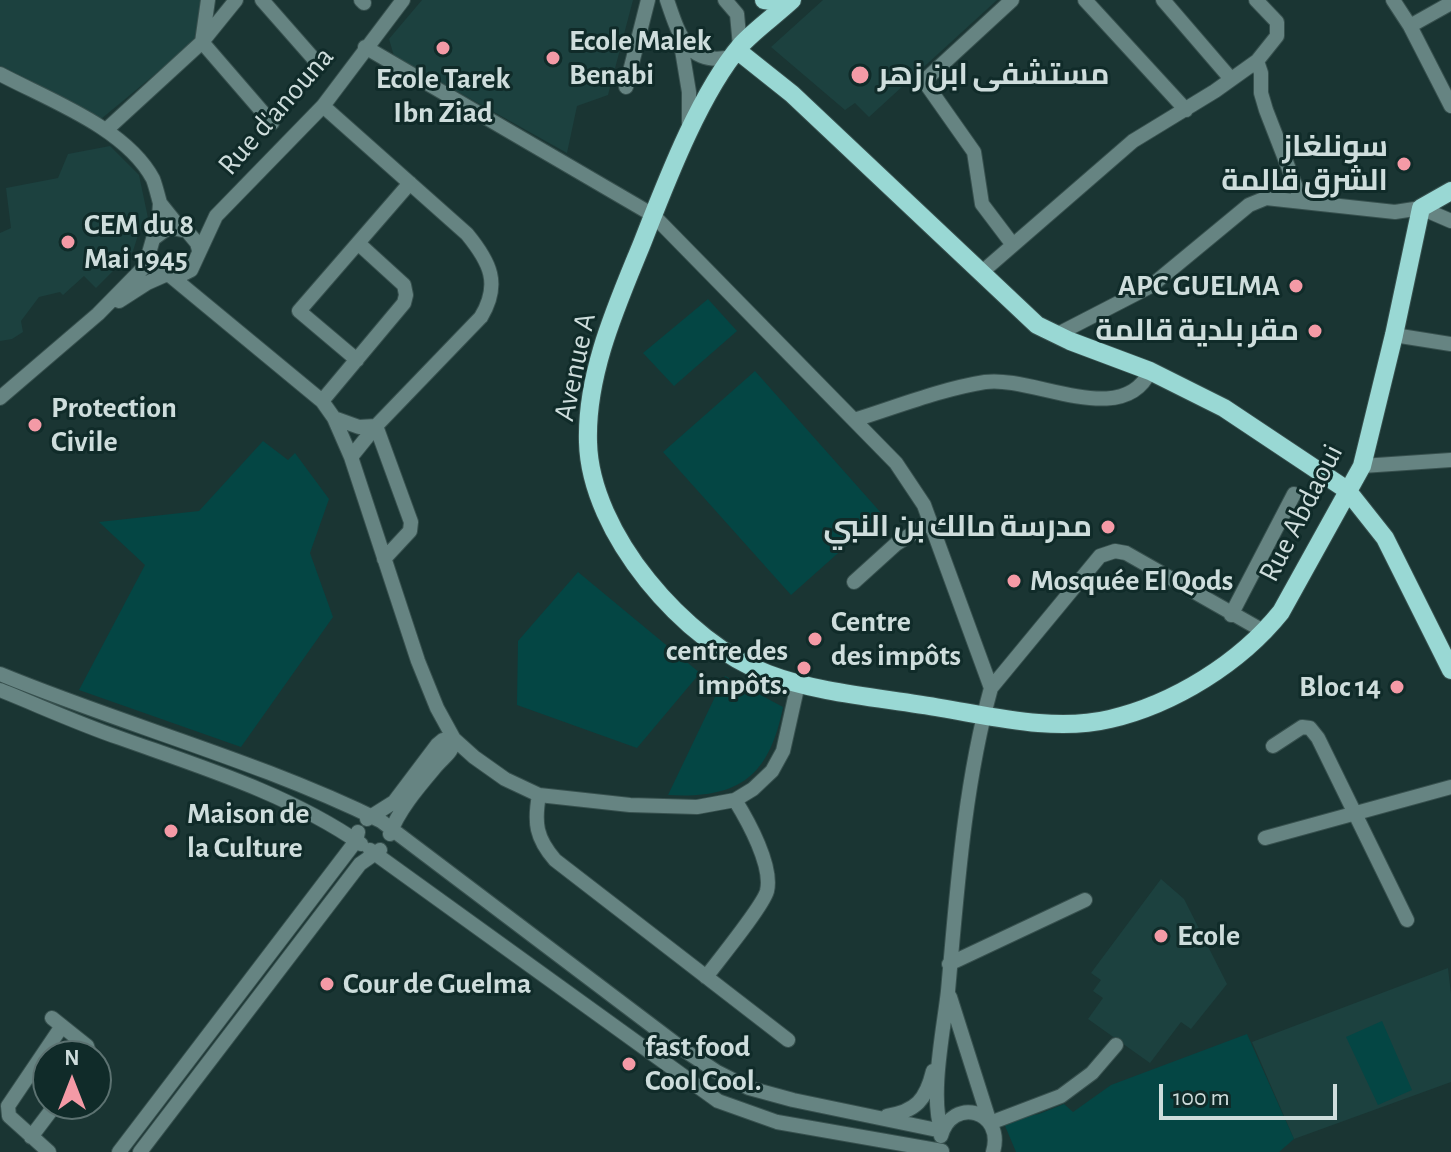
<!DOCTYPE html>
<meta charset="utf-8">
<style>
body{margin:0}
#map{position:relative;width:1451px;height:1152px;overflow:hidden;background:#1a3533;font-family:"Alegreya Sans",sans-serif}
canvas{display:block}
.north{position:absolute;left:32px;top:1040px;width:80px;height:80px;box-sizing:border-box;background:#102b29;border:2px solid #5c7271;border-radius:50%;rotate:0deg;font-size:22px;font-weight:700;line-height:32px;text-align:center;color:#cedddc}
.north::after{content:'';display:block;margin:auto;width:28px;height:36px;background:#f49aa6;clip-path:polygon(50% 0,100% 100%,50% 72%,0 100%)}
.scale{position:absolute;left:1159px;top:1084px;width:178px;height:36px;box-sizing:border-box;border:4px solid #cedddc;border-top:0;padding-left:10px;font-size:24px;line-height:28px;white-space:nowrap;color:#cedddc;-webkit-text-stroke:6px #102b29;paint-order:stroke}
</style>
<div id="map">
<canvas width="1451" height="1152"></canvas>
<div class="north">N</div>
<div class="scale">100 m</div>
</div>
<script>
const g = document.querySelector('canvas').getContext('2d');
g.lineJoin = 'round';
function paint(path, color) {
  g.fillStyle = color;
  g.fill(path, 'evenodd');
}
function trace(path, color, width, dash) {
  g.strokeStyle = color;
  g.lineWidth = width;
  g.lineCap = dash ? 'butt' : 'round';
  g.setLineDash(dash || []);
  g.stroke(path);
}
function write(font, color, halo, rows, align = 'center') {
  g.font = font + ' "Alegreya Sans",Cairo,sans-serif';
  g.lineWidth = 6;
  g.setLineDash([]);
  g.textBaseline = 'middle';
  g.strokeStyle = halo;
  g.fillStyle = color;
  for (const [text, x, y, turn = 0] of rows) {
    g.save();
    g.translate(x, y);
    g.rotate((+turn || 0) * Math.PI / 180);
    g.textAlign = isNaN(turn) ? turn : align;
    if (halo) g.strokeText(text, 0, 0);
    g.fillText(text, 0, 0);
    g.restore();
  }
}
paint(new Path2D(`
 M 0,0 L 204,0 L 200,37 L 101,119 L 0,70 Z
 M 422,0 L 633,0 L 608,95 L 577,106 L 567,153 L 394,56 L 389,39 Z
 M 823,0 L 997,0 L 869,117 L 855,103 L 845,110 L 771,47 Z
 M 110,146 L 139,175 L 148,218 L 139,232 L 133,251 L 96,288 L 84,276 L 63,295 L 60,292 L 39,297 L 21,321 L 23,332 L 12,339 L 0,341 L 0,233 L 11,228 L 6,188 L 58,178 L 68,154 Z
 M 1161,879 L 1184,899 L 1227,984 L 1191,1029 L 1181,1022 L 1150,1063 L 1088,1019 L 1103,998 L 1093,991 L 1101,980 L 1091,973 Z
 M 1448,968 L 1451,994 L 1451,1082 L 1294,1139 L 1252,1042 Z`), '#1c413f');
paint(new Path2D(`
 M 708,299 L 737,331 L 674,386 L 643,353 Z
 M 755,371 L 882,514 L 791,595 L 663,452 Z
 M 263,441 L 288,460 L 295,453 L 329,499 L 310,553 L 333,617 L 241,747 L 79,690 L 145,565 L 99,522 L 199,511 Z
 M 578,572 L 700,673 L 637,748 L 517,705 L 518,641 Z
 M 725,676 L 783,707 C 769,777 739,799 668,795 Z
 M 1382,1021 L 1412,1090 L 1378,1105 L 1346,1037 Z
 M 1247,1034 L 1294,1139 L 1279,1152 L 1016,1152 L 1003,1121 L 1039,1114 L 1064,1104 L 1073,1112 L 1111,1085 Z`), '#044644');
const minor = new Path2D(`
 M 208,0 L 202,42 L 272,123
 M 262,0 L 313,58
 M 361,0 L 364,3
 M 667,0 C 679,35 688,69 735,56
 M 725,0 L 737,14 L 740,46
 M 1012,0 L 924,81 L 974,152 L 982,204 L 1013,245
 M 1085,0 L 1186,110
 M 1163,0 L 1231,79
 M 1256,0 L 1277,22 L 1277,36 L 1257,61 L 1261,73 L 1261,93 L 1266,110 L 1301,200
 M 1393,0 L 1410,26 L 1451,106
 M 1410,26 L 1451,3
 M 680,38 L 689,92 L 689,129
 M 0,74 C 49,100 126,128 153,179 C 156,187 158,196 160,203
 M 626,87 L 648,0
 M 323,106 L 467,234 C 490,262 501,284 481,317 L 376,426 L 359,427 L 334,418
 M 106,130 L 202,42 L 236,0
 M 158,233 L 160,203 L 180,228
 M 199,250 L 197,243 L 187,231 L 172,228 L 165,230 L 153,239 L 149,253 L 154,266 L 165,275 L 179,276 L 191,270 L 216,216 L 323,106 L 403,0
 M 982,272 L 1133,141 L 1215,91 L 1257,61
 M 172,277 L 322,401 L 334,418 L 351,457 L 418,661 L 437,708 L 454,739 L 474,757 L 505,779 L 539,795 L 630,805 L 697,807 L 735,800 L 753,789 L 772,771 L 783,751 L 798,684
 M 119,301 L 147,283 L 165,275
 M 1056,335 L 1151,286 L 1249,205 L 1266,198 L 1395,212 L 1421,208 L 1451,221
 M 1394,335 L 1451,344
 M 357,360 L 299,311 L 410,183
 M 0,398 L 98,314 L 151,260
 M 322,401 L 404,303 L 406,295 L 404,285 L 359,244
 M 854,420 C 896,407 941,389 985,382 C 1032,375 1123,430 1150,371
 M 351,457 L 376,426 L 411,522 L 410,531 L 384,559
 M 1362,466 L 1451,460
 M 854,582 L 896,544 L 930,522
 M 1231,615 L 1294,494
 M 0,674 C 126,726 259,761 381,821 L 684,1050 L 717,1072 L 749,1088 L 793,1100 L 942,1131 C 929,1098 944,1028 948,991 C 957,891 964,786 991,688 L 924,505 L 896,463 L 653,215 L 365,47
 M 991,688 L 1100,556 L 1115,551 L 1126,553 L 1265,632
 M 0,690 C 40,706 79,724 120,738 C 201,767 289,794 361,844
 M 1273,746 L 1302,727 L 1310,728 L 1318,738 L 1407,920
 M 539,795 C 534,823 536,838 555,860 L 788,1040
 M 367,819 L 394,802 L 437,745 L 443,740 L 454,739 C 453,752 445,756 437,765 C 421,784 398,810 390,834
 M 1265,838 L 1451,787
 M 370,850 L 718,1101 L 777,1122 L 942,1151
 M 949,964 L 1085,900
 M 706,977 C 718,961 763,906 767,891 C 773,866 748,821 735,800
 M 950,997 L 990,1123 L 1061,1096 L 1092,1073 L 1116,1045
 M 52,1018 L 87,1046 L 90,1056
 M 887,1116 C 916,1111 926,1100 933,1071
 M 941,1136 C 952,1096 1005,1110 993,1152
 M 31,1137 L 56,1104
 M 49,1152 L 9,1116 L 8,1106 L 62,1026
 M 119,1152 L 356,841 L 358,832
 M 140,1152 L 360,864 L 380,850`);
const major = new Path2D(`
 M 764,0 L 788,3
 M 792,0 C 776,15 756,29 741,45 C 699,94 665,185 641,246 C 616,307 586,374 588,442 C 590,533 685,643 768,674 C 820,694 886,698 941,708 C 995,717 1056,732 1110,719 C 1174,704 1240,663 1281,612 L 1362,466 L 1394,335 L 1421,208 L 1451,191
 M 738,51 L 792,94 L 1037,325 L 1070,341 L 1150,371 L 1224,408 L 1347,490 L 1385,538 L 1451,670`);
trace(minor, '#37504e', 16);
trace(major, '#37504e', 20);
trace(minor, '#668482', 14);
trace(major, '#99d8d4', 18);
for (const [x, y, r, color] of [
 [443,48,8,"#f49aa6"],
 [553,58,8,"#f49aa6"],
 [860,75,10,"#f49aa6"],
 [1404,164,8,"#f49aa6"],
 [68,242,8,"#f49aa6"],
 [1296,286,8,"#f49aa6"],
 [1315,331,8,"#f49aa6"],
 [35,425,8,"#f49aa6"],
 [1108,527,8,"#f49aa6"],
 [1014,581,8,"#f49aa6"],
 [815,639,8,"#f49aa6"],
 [804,668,8,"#f49aa6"],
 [1397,687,8,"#f49aa6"],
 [171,831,8,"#f49aa6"],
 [1161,936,8,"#f49aa6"],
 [327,984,8,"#f49aa6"],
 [629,1064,8,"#f49aa6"]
]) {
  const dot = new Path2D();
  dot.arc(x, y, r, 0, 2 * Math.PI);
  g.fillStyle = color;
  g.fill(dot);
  trace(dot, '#102b29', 3);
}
write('bold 30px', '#cedddc', '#102b29', [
 ["Ecole Malek",569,41],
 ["Benabi",569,75],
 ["مستشفى ابن زهر",878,75],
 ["Ecole Tarek",443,79,"center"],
 ["Ibn Ziad",443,113,"center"],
 ["سونلغاز",1388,147,"right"],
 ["الشرق قالمة",1388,181,"right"],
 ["CEM du 8",84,225],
 ["Mai 1945",84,259],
 ["APC GUELMA",1280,286,"right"],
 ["مقر بلدية قالمة",1299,331,"right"],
 ["Protection",51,408],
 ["Civile",51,442],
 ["مدرسة مالك بن النبي",1092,527,"right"],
 ["Mosquée El Qods",1030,581],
 ["Centre",831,622],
 ["des impôts",831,656],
 ["centre des",788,651,"right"],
 ["impôts.",788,685,"right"],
 ["Bloc 14",1381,687,"right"],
 ["Maison de",187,814],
 ["la Culture",187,848],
 ["Ecole",1177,936],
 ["Cour de Guelma",343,984],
 ["fast food",645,1047],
 ["Cool Cool.",645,1081]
], 'left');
write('30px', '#cedddc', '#102b29', [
 ["Rue d'anouna",276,111,-49],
 ["Avenue A",575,367,-78],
 ["Rue Abdaoui",1301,513,-63]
]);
</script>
